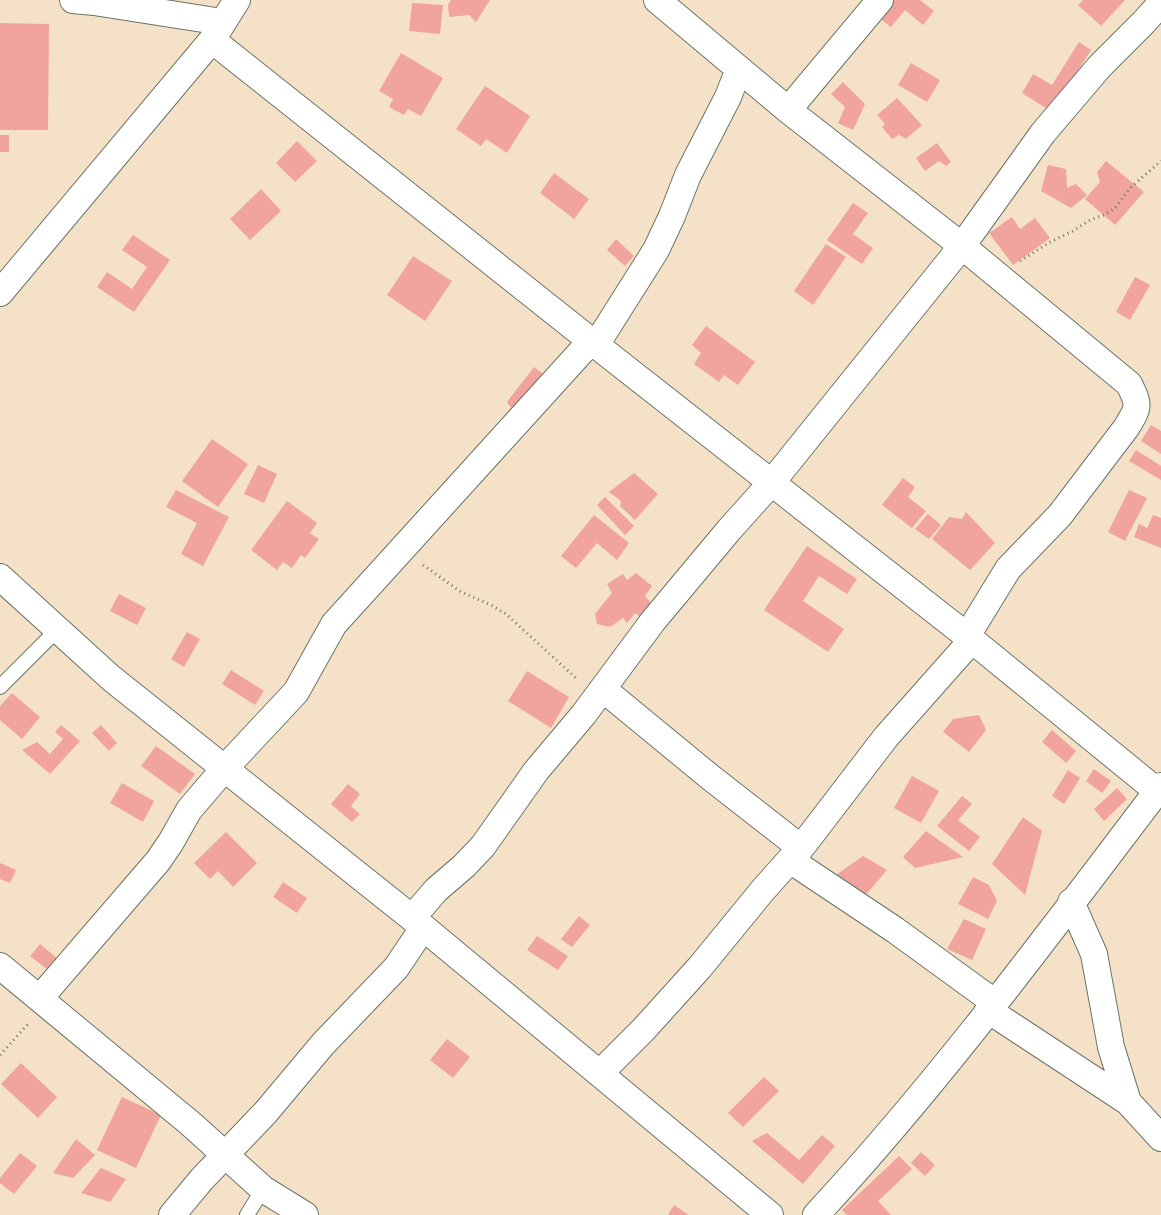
<!DOCTYPE html>
<style>
body{margin:0}
canvas{display:block;background:#f4e1c7}
</style>
<canvas width="1161" height="1215"></canvas>
<script>
const g = document.querySelector('canvas').getContext('2d');
g.lineJoin = 'round';
function paint(path, color) {
  g.fillStyle = color;
  g.fill(path, 'evenodd');
}
function trace(path, color, width, dash) {
  g.strokeStyle = color;
  g.lineWidth = width;
  g.lineCap = dash ? 'butt' : 'round';
  g.setLineDash(dash || []);
  g.stroke(path);
}
paint(new Path2D(`
 M 451,0 L 490,0 L 476,22 L 469,15 L 449,17 L 448,5 Z
 M 894,0 L 920,0 L 934,11 L 923,25 L 905,10 L 891,27 L 879,18 Z
 M 1083,0 L 1125,0 L 1101,26 L 1078,5 Z
 M 412,3 L 443,5 L 440,34 L 409,31 Z
 M 0,23 L 49,24 L 48,130 L 0,130 Z
 M 1079,42 L 1091,50 L 1052,112 L 1022,93 L 1033,74 L 1052,85 Z
 M 401,53 L 443,78 L 421,116 L 408,109 L 404,115 L 389,107 L 393,99 L 379,91 Z
 M 911,63 L 940,80 L 927,102 L 898,85 Z
 M 843,82 L 865,104 L 853,130 L 838,123 L 845,107 L 831,94 Z
 M 485,86 L 530,116 L 507,153 L 486,139 L 481,146 L 456,129 Z
 M 897,98 L 922,125 L 906,139 L 899,135 L 892,139 L 882,127 L 885,124 L 877,115 Z
 M 0,135 L 9,135 L 9,152 L 0,152 Z
 M 297,141 L 317,161 L 295,182 L 276,163 Z
 M 937,143 L 951,162 L 946,166 L 939,161 L 925,171 L 916,158 Z
 M 1106,161 L 1144,192 L 1115,225 L 1085,199 L 1100,182 L 1097,172 Z
 M 1048,165 L 1066,169 L 1067,188 L 1076,184 L 1087,195 L 1071,208 L 1041,191 Z
 M 554,173 L 589,199 L 574,219 L 540,193 Z
 M 261,189 L 281,211 L 250,240 L 230,219 Z
 M 853,203 L 868,213 L 853,234 L 873,248 L 862,264 L 827,240 Z
 M 1012,217 L 1020,229 L 1035,218 L 1050,238 L 1013,265 L 989,233 Z
 M 133,235 L 170,260 L 134,312 L 97,287 L 107,272 L 132,289 L 147,267 L 122,250 Z
 M 616,239 L 634,256 L 625,266 L 607,250 Z
 M 826,244 L 846,257 L 813,305 L 794,291 Z
 M 413,256 L 452,281 L 425,321 L 387,295 Z
 M 1135,277 L 1150,285 L 1130,320 L 1116,312 Z
 M 706,326 L 755,362 L 738,385 L 724,375 L 719,382 L 694,364 L 701,353 L 692,345 Z
 M 534,367 L 547,377 L 513,421 L 505,415 L 511,408 L 507,402 Z
 M 1151,425 L 1161,431 L 1161,454 L 1141,441 Z
 M 212,439 L 248,464 L 218,507 L 182,481 Z
 M 1136,450 L 1161,466 L 1161,480 L 1129,461 Z
 M 258,465 L 277,474 L 264,503 L 244,494 Z
 M 634,473 L 658,494 L 635,520 L 620,506 L 621,501 L 609,492 Z
 M 903,478 L 915,487 L 908,497 L 926,511 L 912,528 L 882,505 Z
 M 176,490 L 229,517 L 203,566 L 181,554 L 197,523 L 166,507 Z
 M 1129,490 L 1147,498 L 1125,541 L 1108,532 Z
 M 605,497 L 634,526 L 625,535 L 597,505 Z
 M 287,501 L 317,523 L 310,533 L 319,539 L 305,558 L 301,555 L 292,568 L 283,562 L 277,570 L 251,550 Z
 M 966,512 L 995,543 L 970,570 L 932,539 L 949,517 L 962,519 Z
 M 928,514 L 941,525 L 929,539 L 915,529 Z
 M 594,515 L 629,543 L 617,560 L 597,543 L 576,568 L 561,556 Z
 M 1153,515 L 1161,518 L 1161,548 L 1134,537 L 1139,524 L 1147,528 Z
 M 807,546 L 857,579 L 847,594 L 819,576 L 803,601 L 844,629 L 828,652 L 764,610 Z
 M 636,573 L 652,586 L 645,596 L 654,606 L 640,617 L 635,613 L 627,623 L 623,618 L 610,627 L 597,624 L 595,614 L 612,593 L 607,584 L 623,574 L 627,580 Z
 M 119,594 L 146,608 L 137,625 L 110,611 Z
 M 187,632 L 200,639 L 184,667 L 171,659 Z
 M 231,670 L 264,691 L 255,705 L 222,684 Z
 M 527,671 L 569,697 L 551,728 L 508,701 Z
 M 12,693 L 40,717 L 22,739 L 0,720 L 0,706 Z
 M 979,715 L 986,730 L 969,752 L 943,732 L 953,719 Z
 M 61,725 L 80,741 L 50,774 L 22,750 L 37,742 L 50,754 L 63,739 L 55,732 Z
 M 101,725 L 117,743 L 109,751 L 92,733 Z
 M 1052,730 L 1076,751 L 1066,763 L 1042,742 Z
 M 156,746 L 195,774 L 180,794 L 141,766 Z
 M 1094,769 L 1111,781 L 1102,793 L 1086,781 Z
 M 1068,770 L 1080,778 L 1064,804 L 1052,796 Z
 M 912,776 L 939,791 L 921,823 L 894,808 Z
 M 122,783 L 154,801 L 143,822 L 110,803 Z
 M 348,784 L 360,794 L 351,806 L 360,814 L 352,822 L 331,804 Z
 M 1117,788 L 1127,799 L 1104,821 L 1094,809 Z
 M 962,796 L 972,804 L 958,820 L 980,837 L 969,851 L 937,826 Z
 M 1023,817 L 1042,831 L 1025,895 L 992,864 Z
 M 926,831 L 963,857 L 915,868 L 903,857 Z
 M 226,832 L 257,863 L 233,887 L 218,871 L 210,879 L 194,863 Z
 M 863,856 L 887,870 L 864,897 L 836,875 Z
 M 0,863 L 16,870 L 10,883 L 0,879 Z
 M 973,877 L 989,885 L 997,901 L 988,919 L 958,904 Z
 M 283,882 L 307,898 L 297,913 L 273,897 Z
 M 579,916 L 590,925 L 572,947 L 561,939 Z
 M 964,919 L 986,929 L 972,960 L 947,949 Z
 M 537,936 L 568,956 L 558,970 L 527,950 Z
 M 40,944 L 58,959 L 48,970 L 30,956 Z
 M 447,1039 L 470,1057 L 453,1078 L 430,1060 Z
 M 21,1063 L 57,1097 L 38,1118 L 1,1084 Z
 M 764,1077 L 779,1091 L 743,1127 L 728,1113 Z
 M 122,1097 L 161,1115 L 136,1168 L 97,1150 Z
 M 767,1133 L 799,1160 L 822,1135 L 835,1146 L 803,1184 L 752,1141 Z
 M 76,1139 L 95,1155 L 73,1178 L 53,1173 Z
 M 921,1152 L 935,1165 L 925,1176 L 911,1163 Z
 M 20,1153 L 37,1166 L 14,1194 L 0,1183 L 0,1178 Z
 M 899,1156 L 912,1169 L 878,1201 L 891,1215 L 847,1215 L 842,1210 Z
 M 101,1168 L 126,1179 L 110,1202 L 81,1193 Z
 M 674,1205 L 689,1215 L 668,1215 Z`), '#f1a49e');
const lane = new Path2D(`
 M 0,687 L 58,629
 M 247,1215 L 263,1189`);
const street = new Path2D(`
 M 73,0 L 94,2 L 222,22
 M 657,0 L 788,110 L 962,246 L 1129,384 C 1140,406 1139,407 1126,428 L 1060,515 L 1008,569 L 967,636
 M 212,40 L 596,345 L 967,636 L 1157,791 L 1161,792
 M 788,110 L 880,0
 M 0,293 L 212,40 L 237,0
 M 596,345 L 656,250 L 672,216 L 688,175 L 728,97 L 739,69
 M 0,577 L 111,678 L 412,918 L 770,1215
 M 603,689 L 710,777 L 801,848
 M 790,860 L 895,930 L 994,1002
 M 1071,902 L 1094,954 L 1111,1047 L 1128,1102
 M 412,918 L 436,890 L 464,866 L 483,846 L 536,771 L 584,714 L 653,621 L 729,530 L 772,482 L 962,246 L 1043,133 L 1100,66 L 1144,22 L 1161,3
 M 0,966 L 191,1124 L 263,1189 L 305,1215
 M 40,998 L 158,861 L 171,842 L 189,810 L 224,769 L 296,692 L 334,624 L 591,341
 M 988,1010 L 1128,1102 L 1161,1138
 M 600,1073 L 644,1029 L 700,967 L 763,890 L 804,844 L 886,737 L 972,640
 M 172,1215 L 202,1179 L 266,1112 L 323,1044 L 396,968 L 423,928
 M 816,1215 C 941,1080 1050,932 1161,786`);
trace(lane, '#6a7667', 16);
trace(street, '#6a7667', 28);
trace(new Path2D(`
 M 1020,261 L 1050,242 L 1073,231 L 1090,220 L 1104,215 L 1115,208 L 1130,188 L 1161,161
 M 423,565 L 461,592 L 491,605 L 506,614 L 577,679
 M 0,1055 L 28,1024`), '#6a7667', 3, [1, 4]);
trace(lane, '#fff', 14);
trace(street, '#fff', 26);
</script>
